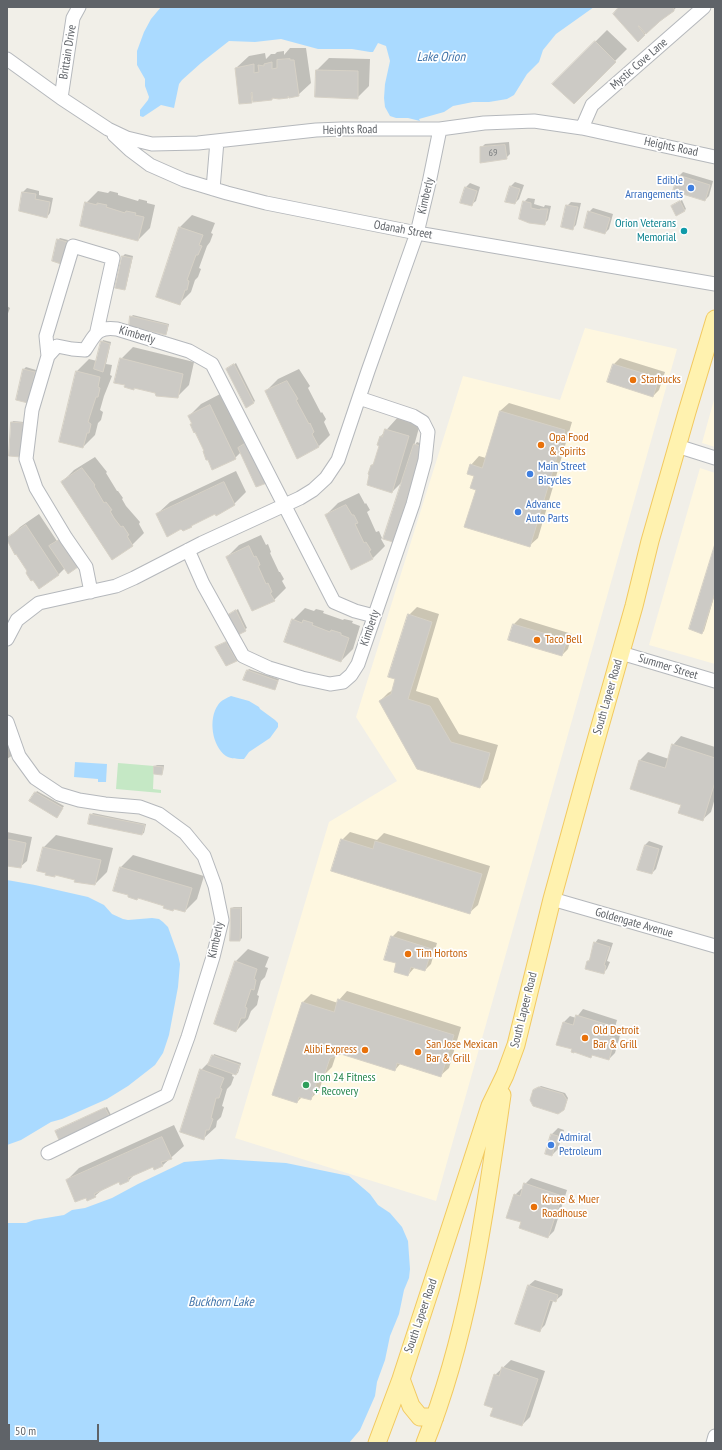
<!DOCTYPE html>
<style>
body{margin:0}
#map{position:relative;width:722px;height:1450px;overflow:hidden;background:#f1efe8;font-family:"PT Sans Narrow",sans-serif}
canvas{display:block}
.frame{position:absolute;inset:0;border:8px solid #5f6368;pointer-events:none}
.scale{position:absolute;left:8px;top:1424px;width:91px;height:18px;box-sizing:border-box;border:2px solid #5f6368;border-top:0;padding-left:5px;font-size:12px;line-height:14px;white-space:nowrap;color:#5f6368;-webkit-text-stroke:3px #fff;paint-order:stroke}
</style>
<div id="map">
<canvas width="722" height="1450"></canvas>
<div class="frame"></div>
<div class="scale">50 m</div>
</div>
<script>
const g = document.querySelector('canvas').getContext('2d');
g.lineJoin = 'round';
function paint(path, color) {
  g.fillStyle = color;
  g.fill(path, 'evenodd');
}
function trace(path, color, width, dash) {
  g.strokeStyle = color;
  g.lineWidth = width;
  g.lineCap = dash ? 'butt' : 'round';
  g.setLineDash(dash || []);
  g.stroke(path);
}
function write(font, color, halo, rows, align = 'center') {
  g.font = font + ' "PT Sans Narrow",sans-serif';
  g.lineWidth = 3.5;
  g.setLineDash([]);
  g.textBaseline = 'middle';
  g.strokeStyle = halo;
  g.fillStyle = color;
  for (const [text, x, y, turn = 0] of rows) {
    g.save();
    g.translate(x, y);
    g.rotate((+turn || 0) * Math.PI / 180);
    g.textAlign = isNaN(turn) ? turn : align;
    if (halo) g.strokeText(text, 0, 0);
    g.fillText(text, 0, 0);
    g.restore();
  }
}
paint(new Path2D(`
 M 585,328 L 677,349 L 436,1201 L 235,1138 L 329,822 L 397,781 L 356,717 L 463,376 L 560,400 Z
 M 715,396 L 715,447 L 702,443 Z
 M 700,468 L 715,473 L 715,664 L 649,645 Z`), '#fef7e0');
paint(new Path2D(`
 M 118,763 L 154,766 L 153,789 L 161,790 L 161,793 L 116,789 Z`), '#c5e8c5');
paint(new Path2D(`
 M 161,7 L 594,7 L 556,34 L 543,50 L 539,62 L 527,74 L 514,95 L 507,99 L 489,102 L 473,102 L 453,106 L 444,112 L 419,119 L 420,121 L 408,118 L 396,118 L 390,116 L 385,107 L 384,98 L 385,84 L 390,61 L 386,46 L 378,43 L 373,52 L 370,52 L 352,49 L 318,49 L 281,39 L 255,42 L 229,41 L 201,63 L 182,80 L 179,84 L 174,108 L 161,105 L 143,117 L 140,116 L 140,110 L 148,100 L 149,97 L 145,86 L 145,79 L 137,65 L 137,51 L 144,32 L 151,19 Z
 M 231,696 L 249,701 L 259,707 L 260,709 L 275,720 L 278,723 L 278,727 L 270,738 L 249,752 L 244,759 C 238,759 231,759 226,756 C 212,746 208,719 218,705 C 221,700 227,698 231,696 Z
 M 75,762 L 107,764 L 106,782 L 98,782 L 98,779 L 74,777 Z
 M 7,880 L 35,885 L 88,897 L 104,905 L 112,914 L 123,919 L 128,920 L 152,918 L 159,919 L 163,922 L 168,927 L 178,955 L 180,964 L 178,987 L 169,1035 L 163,1053 L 155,1065 L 128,1086 L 107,1099 L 62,1119 L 51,1122 L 21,1140 L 7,1145 Z
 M 221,1159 L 286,1163 L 349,1176 L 370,1194 L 378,1205 L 390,1213 L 402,1227 L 408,1241 L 410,1269 L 409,1278 L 404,1290 L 399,1314 L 390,1336 L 385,1360 L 377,1382 L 375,1396 L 360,1430 L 349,1443 L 7,1443 L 7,1223 L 26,1223 L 34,1220 L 64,1215 L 72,1210 L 85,1208 L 112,1198 L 138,1184 L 184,1162 Z`), '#aadaff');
paint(new Path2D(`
 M 621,7 L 677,7 L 638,40 Z
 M 607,30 L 627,49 L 574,102 L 553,84 Z
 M 290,48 L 306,48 L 311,83 L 298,95 L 274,97 L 272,99 L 254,99 L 251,102 L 236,68 L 249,56 L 265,53 L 266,59 L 271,54 L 275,54 L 277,52 L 284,51 L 284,55 Z
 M 329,58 L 370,59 L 369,86 L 357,98 L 317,70 Z
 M 509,142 L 510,154 L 506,158 L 481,148 L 485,144 Z
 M 683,172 L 713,181 L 709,196 L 705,200 L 679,176 Z
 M 515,182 L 524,185 L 519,199 L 515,203 L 507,201 L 511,186 Z
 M 470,183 L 480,187 L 476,201 L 472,204 L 462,202 L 466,187 Z
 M 27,188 L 39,191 L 39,195 L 53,198 L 50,213 L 47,217 L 20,211 L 23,192 Z
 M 98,191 L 108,193 L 110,191 L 118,193 L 118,195 L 138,201 L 139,199 L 147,201 L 147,203 L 155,205 L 150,228 L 138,240 L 86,203 Z
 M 528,198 L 535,199 L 534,204 L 544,207 L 545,205 L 551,206 L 548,220 L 544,224 L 524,202 Z
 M 682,200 L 686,209 L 685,210 L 674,205 Z
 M 571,202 L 581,203 L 576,225 L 572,229 L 567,206 Z
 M 593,208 L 613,214 L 609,229 L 605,233 L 589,212 Z
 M 192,215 L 215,223 L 211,233 L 213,234 L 210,242 L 207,246 L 199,268 L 201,269 L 198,277 L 195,280 L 191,292 L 179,304 L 180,227 Z
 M 60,238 L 68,240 L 63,261 L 58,240 Z
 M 125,254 L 133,256 L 126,287 L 124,289 L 116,287 L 123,256 Z
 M 7,306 L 10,308 L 7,316 Z
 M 133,315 L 169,324 L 167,332 L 166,334 L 131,317 Z
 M 103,340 L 111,342 L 106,364 L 112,365 L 110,375 L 112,376 L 104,396 L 100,410 L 103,412 L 101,420 L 98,423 L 95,435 L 83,447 L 60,441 L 77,371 L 89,359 L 97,361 L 102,342 Z
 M 133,347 L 194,362 L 189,385 L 177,397 L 135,387 L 133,389 L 121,359 Z
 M 620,358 L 665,372 L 659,390 L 653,396 L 608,382 L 614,364 Z
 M 236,363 L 255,401 L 254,402 L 227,369 Z
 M 26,367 L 36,370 L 29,401 L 17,399 L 24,369 Z
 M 299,369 L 310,386 L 308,388 L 321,413 L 322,412 L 326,419 L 324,422 L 330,435 L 318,447 L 266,391 L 278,379 Z
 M 222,393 L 246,444 L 241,452 L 235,458 L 205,450 L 189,416 L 201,404 Z
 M 509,403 L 572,422 L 538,538 L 529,546 L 477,489 L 475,475 L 471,465 L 479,456 L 486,458 L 500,411 Z
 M 398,417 L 420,424 L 414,446 L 417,442 L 425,445 L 395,539 L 393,540 L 404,480 L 392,492 L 371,466 L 375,462 L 380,445 L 378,444 L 381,436 Z
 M 13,421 L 24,422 L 20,456 L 12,423 Z
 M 95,457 L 107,472 L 106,473 L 117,491 L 118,491 L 123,498 L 122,499 L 126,506 L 140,522 L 139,524 L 144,533 L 132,545 L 112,558 L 62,482 L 74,470 Z
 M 236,471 L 246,492 L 234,504 L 195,522 L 191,526 L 157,514 L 170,502 Z
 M 359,493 L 365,504 L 366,503 L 370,510 L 367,512 L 376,532 L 379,531 L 382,538 L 381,539 L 385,546 L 373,558 L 326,515 L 338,503 Z
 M 39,514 L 57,541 L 61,539 L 79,565 L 78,567 L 65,568 L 59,574 L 39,588 L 27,573 L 28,571 L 8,539 L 20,527 Z
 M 261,535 L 266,545 L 268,544 L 271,552 L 270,553 L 279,572 L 280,572 L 284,579 L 282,581 L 286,588 L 274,600 L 227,557 L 239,545 Z
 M 715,547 L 715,594 L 704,631 L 702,633 Z
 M 417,607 L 439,614 L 416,691 L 438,698 L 459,734 L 498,745 L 488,779 L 480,787 L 380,701 L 388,693 L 393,690 L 409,615 Z
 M 305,608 L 314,611 L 316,609 L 324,611 L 323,613 L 343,620 L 344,619 L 353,621 L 352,623 L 360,626 L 353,649 L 341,661 L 293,620 Z
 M 238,609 L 247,628 L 238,633 L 229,615 Z
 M 520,618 L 572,634 L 568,649 L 562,655 L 509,639 L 514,624 Z
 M 228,641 L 238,659 L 236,661 L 216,647 Z
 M 249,669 L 279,679 L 276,687 L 275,689 L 247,671 Z
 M 681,736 L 715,747 L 715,798 L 711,812 L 702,820 L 682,804 L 631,788 L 640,760 L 648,752 L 669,759 L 673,745 Z
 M 7,745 L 13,755 L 7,759 Z
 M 157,765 L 164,765 L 163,772 L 162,774 L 155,766 Z
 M 37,791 L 64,806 L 57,817 L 30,800 Z
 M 93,813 L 146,824 L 144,833 L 142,834 L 91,815 Z
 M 7,832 L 32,837 L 27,861 L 20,867 L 7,866 Z
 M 350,832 L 377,840 L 384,833 L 490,866 L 478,905 L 469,913 L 342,840 Z
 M 56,835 L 113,848 L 107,872 L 95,884 L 56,874 L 54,876 L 47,872 L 38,870 L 44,847 Z
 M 649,841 L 663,846 L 656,869 L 652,873 L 638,869 L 645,845 Z
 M 133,855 L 204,876 L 197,899 L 185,911 L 165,905 L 121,867 Z
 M 234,907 L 242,907 L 242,938 L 240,940 L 232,908 Z
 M 398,931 L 437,943 L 431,964 L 425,970 L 415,967 L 408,975 L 398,963 L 392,937 Z
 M 598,939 L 613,943 L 607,961 L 610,962 L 607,969 L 603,973 L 588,961 L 591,958 L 595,943 Z
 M 248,949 L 269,957 L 265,967 L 268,968 L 265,977 L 261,981 L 257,995 L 259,996 L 257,1005 L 251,1011 L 248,1019 L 236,1031 L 236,961 Z
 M 347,991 L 461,1027 L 449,1068 L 440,1076 L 401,1063 L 395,1070 L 341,1053 L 336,1055 L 332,1067 L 324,1075 L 319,1091 L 310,1099 L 302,1097 L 297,1102 L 302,1003 L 311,994 L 338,1003 L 339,1000 Z
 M 583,1009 L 617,1020 L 614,1031 L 621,1032 L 615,1053 L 609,1059 L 593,1054 L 591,1057 L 573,1048 L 558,1044 L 564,1022 L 570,1016 L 576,1018 Z
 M 214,1054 L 241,1063 L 238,1073 L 236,1074 L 233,1073 L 232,1076 L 234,1077 L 231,1085 L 227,1089 L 222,1106 L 224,1107 L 221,1117 L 217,1121 L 216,1127 L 203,1139 L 201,1070 L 212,1059 Z
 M 541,1086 L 565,1093 L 568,1098 L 565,1107 L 563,1109 L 536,1089 Z
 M 107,1107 L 111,1115 L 110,1117 L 56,1131 Z
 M 174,1125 L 184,1146 L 163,1165 L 155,1169 L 153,1166 L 134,1175 L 129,1180 L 121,1184 L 120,1180 L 103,1189 L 95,1196 L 67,1180 L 79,1168 Z
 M 558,1128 L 564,1130 L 558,1149 L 552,1155 L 546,1154 L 552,1134 Z
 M 531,1178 L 567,1190 L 554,1231 L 548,1237 L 522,1222 L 515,1195 L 521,1189 L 523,1189 L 525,1184 Z
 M 535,1280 L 563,1289 L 562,1295 L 555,1301 L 553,1301 L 545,1325 L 539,1331 L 528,1286 Z
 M 511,1360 L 545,1371 L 530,1417 L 522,1425 L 494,1407 L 495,1375 Z`), '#0003');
const building = new Path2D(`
 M 619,7 L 672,7 L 674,9 L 674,11 L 660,21 L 646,34 L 639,26 L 638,26 L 645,35 L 638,42 L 613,14 Z
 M 595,41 L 616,62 L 574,104 L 552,84 Z
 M 290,59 L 290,60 L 294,60 L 299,96 L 289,98 L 288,96 L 288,98 L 279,99 L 272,98 L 272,100 L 253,102 L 252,92 L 251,93 L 252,103 L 239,104 L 235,68 L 254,64 L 254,73 L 259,72 L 258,65 L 264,66 L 264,64 L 272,62 L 272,69 L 277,68 L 277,60 Z
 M 316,70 L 358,71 L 358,99 L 315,97 Z
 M 505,145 L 507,159 L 480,163 L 480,147 Z
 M 678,175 L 710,185 L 705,201 L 673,191 Z
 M 510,186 L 520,189 L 515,204 L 505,202 Z
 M 465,187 L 477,191 L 472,206 L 460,203 Z
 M 22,192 L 36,194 L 35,199 L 50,202 L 47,218 L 19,211 Z
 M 523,201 L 531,203 L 531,208 L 540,210 L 540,209 L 548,209 L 545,225 L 529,223 L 519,219 Z
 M 680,201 L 685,211 L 676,216 L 671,206 Z
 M 85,202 L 97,205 L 97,203 L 107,205 L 106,207 L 125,213 L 126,211 L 136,213 L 135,215 L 144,217 L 138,241 L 80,226 Z
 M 566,205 L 578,207 L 573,230 L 561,227 Z
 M 588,211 L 610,218 L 605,234 L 584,228 Z
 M 179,227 L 203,235 L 199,245 L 202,246 L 198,255 L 196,255 L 187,280 L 189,281 L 187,290 L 185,290 L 180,305 L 156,297 Z
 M 57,239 L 67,242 L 61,264 L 52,261 Z
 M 122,256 L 132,258 L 125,290 L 115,288 Z
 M 130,316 L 168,325 L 166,335 L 129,326 Z
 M 101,341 L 110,344 L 103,372 L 94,369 Z
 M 120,358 L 183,374 L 178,398 L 156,396 L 155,393 L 134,388 L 134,390 L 124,387 L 125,385 L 114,383 Z
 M 234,364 L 254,403 L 246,408 L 226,369 Z
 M 613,364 L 659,378 L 653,397 L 607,382 Z
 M 23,369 L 35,372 L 28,403 L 16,400 Z
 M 76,371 L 100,377 L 98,387 L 100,388 L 98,397 L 96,397 L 88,422 L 91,424 L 89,433 L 87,433 L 83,448 L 59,442 Z
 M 287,381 L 298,399 L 296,400 L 309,424 L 310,423 L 314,432 L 312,434 L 319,447 L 297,459 L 265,391 Z
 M 210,405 L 236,459 L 212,470 L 208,460 L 206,460 L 203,451 L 204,451 L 195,432 L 194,433 L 190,424 L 192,424 L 188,416 Z
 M 500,411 L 565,430 L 530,547 L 464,527 L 476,490 L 470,488 L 474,476 L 467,474 L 470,464 L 482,468 Z
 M 11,422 L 23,423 L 21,457 L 9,456 Z
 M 385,429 L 409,436 L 392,493 L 367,485 L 369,475 L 368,474 L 371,465 L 373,465 L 379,446 L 377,445 L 380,436 L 382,437 Z
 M 248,442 L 267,483 L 256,487 L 238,448 Z
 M 414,444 L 424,447 L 393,542 L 383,539 Z
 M 82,468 L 95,485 L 94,486 L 104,503 L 106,502 L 112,510 L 110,511 L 114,518 L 121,527 L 123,526 L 129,535 L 127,536 L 133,546 L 112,560 L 61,482 Z
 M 224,482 L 235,505 L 216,516 L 215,514 L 191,526 L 192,527 L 183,531 L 181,529 L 167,537 L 156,514 Z
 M 346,505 L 352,515 L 354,515 L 358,523 L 355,524 L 364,543 L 366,542 L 371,550 L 369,551 L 373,559 L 351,570 L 325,515 Z
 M 26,525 L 59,575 L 39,589 L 33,580 L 31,581 L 26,573 L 27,571 L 16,554 L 15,555 L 7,540 L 7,538 Z
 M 59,540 L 78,567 L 68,574 L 49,546 Z
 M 715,544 L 715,592 L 702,634 L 689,629 Z
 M 249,546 L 254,557 L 256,556 L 259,562 L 260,565 L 258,566 L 266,584 L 268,583 L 272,592 L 270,593 L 275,601 L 252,611 L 226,557 Z
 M 236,610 L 246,631 L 238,635 L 228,615 Z
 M 408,614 L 432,622 L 408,699 L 430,706 L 451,742 L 490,753 L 480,788 L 417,769 L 379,701 L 391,694 L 395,679 L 388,677 Z
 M 292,619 L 302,623 L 303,620 L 313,623 L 312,625 L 330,632 L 331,630 L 341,633 L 341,635 L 349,638 L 341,662 L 284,642 Z
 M 513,624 L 567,640 L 562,656 L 508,640 Z
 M 226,642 L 237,661 L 226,666 L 215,647 Z
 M 247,670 L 278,681 L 275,690 L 243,680 Z
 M 672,744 L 715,758 L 715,782 L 703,821 L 678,813 L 681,805 L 630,789 L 639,760 L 665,768 Z
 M 154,766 L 163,767 L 162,775 L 154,774 Z
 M 35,792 L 63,808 L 57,818 L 29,801 Z
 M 90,814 L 145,825 L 142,835 L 88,824 Z
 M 7,839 L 26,843 L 21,868 L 7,866 Z
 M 341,839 L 373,849 L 375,841 L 482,874 L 470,914 L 331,871 Z
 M 645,845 L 659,849 L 652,874 L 637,870 Z
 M 43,847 L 101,860 L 95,885 L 74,882 L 75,880 L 55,875 L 55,877 L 45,875 L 46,873 L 37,871 Z
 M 120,867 L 192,888 L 185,912 L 174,909 L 173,911 L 163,908 L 164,906 L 138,898 L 137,900 L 128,897 L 128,895 L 113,891 Z
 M 231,908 L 241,908 L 240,941 L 230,941 Z
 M 391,936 L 432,949 L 425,971 L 411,967 L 408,976 L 394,972 L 396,963 L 384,960 Z
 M 594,942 L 610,947 L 604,965 L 606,966 L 604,974 L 585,969 L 587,961 L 589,961 Z
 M 235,961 L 257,969 L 254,979 L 256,980 L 254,990 L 251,989 L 245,1007 L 247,1008 L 245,1018 L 241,1018 L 236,1032 L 214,1024 Z
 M 338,999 L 454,1035 L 441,1077 L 397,1063 L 395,1071 L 341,1054 L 330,1058 L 324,1076 L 319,1074 L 311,1100 L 299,1097 L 297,1103 L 272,1095 L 302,1002 L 334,1012 Z
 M 576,1015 L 612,1026 L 609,1037 L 615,1038 L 609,1060 L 592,1055 L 591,1058 L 574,1052 L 574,1053 L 571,1052 L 572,1049 L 556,1045 L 563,1022 L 573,1025 Z
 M 212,1055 L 240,1065 L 236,1075 L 208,1065 Z
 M 200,1069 L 224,1078 L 220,1088 L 222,1089 L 219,1098 L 216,1098 L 211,1118 L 213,1119 L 209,1130 L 206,1130 L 204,1140 L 180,1132 Z
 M 539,1087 L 563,1094 L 567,1100 L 564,1110 L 558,1114 L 533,1106 L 530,1100 L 533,1090 Z
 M 105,1108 L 110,1117 L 59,1140 L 55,1131 Z
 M 551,1134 L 558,1136 L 552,1156 L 545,1154 Z
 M 162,1137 L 172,1159 L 161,1162 L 163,1166 L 154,1170 L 153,1167 L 128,1178 L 129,1181 L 120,1185 L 119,1182 L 94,1194 L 96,1197 L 87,1201 L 86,1198 L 75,1202 L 66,1180 Z
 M 524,1183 L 562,1196 L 548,1238 L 519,1228 L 521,1222 L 506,1218 L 514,1194 L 520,1196 Z
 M 528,1285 L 558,1295 L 556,1302 L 550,1300 L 540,1332 L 515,1324 Z
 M 502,1367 L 538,1379 L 522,1426 L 490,1416 L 493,1408 L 484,1405 L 494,1374 L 499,1376 Z`);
paint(building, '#cccac5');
trace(building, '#d6d1c6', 1);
const minor = new Path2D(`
 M 7,59 L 61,98 L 108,129 L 127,138 L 152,144 L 198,143 L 316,130 L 341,129 L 440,129 L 484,123 L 534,121 L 582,128 L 715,157
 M 61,98 L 73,18 L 79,7
 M 582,128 L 592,105 L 704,7
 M 114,135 L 130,150 L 150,165 L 184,180 L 227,193 L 266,203 L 417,233 L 715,284
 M 213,189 L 217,141
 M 48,356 L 46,336 L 73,246 L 113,258 L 97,331
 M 677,446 L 715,458
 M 188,550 L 203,584 L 243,656 L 269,668 L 302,678 L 330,684 L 343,682 L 351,675 L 358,664 L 413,504 L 425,460 L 428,432 L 423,422 L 413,416 L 359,398
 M 91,592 L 86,567 L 66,538 L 36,488 L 26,459 L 32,410 L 48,356 L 57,346 L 72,349 L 85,350 C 95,335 97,326 117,329 L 189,351 L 212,364 L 334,602 L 355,611 L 374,616
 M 7,639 L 17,620 L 39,603 L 116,586 L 134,578 L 202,543 L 300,498 L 313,490 L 326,478 L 338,460 L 368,371 L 417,233 L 429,183 L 440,129
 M 621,653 L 715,681
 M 7,722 L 19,756 L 35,778 L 59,794 L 79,800 L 105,804 L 140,807 L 159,814 L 185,833 L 204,856 L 215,886 L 222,920 L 213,957 L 188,1037 L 167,1095 L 48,1153
 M 552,899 L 715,946
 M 713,1443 L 715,1436`);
const major = new Path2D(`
 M 401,1379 L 411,1406 L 420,1417 L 435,1417
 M 377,1443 L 401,1379 L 490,1106 L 505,1075 L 516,1045 L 552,899 L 587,772 L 634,606 L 650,541 L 687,412 L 715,319
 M 425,1443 C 469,1333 485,1212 502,1095`);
trace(minor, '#b5b8bc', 15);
trace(major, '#f2c960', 19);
trace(minor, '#fff', 13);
trace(major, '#fff2af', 17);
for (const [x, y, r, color] of [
 [691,188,4,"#3f7fe0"],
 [684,231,4,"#0f9aa8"],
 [633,380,4,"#e8710a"],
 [541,445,4,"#e8710a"],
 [530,474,4,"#3f7fe0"],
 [518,512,4,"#3f7fe0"],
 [537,640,4,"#e8710a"],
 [408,954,4,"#e8710a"],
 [585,1038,4,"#e8710a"],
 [365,1050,4,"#e8710a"],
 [418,1052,4,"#e8710a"],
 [306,1085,4,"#2e9e5b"],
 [551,1145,4,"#3f7fe0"],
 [534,1207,4,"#e8710a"]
]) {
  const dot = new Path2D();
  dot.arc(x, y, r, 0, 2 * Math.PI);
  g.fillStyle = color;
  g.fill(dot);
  trace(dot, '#fff', 1.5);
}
write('10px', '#7a7d7f', null, [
 ["69",493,153]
]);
write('12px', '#5f6368', '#fff', [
 ["Brittain Drive",68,52,-81],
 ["Mystic Cove Lane",639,64,-41],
 ["Heights Road",350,130,-1],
 ["Heights Road",671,147,12],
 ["Kimberly",426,196,-77],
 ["Odanah Street",403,230,10],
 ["Kimberly",137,335,16],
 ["Kimberly",370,628,-71],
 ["Summer Street",668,667,17],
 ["South Lapeer Road",608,697,-74],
 ["Goldengate Avenue",634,923,16],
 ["Kimberly",216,940,-78],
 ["South Lapeer Road",524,1010,-76],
 ["South Lapeer Road",421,1316,-71]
]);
write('12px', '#366cbe', '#fff', [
 ["Edible",683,181,"right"],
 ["Arrangements",683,195,"right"],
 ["Main Street",538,467],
 ["Bicycles",538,481],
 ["Advance",526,505],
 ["Auto Parts",526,519],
 ["Admiral",559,1138],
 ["Petroleum",559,1152]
], 'left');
write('12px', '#0d838f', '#fff', [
 ["Orion Veterans",676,224],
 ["Memorial",676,238]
], 'right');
write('12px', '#c56008', '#fff', [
 ["Starbucks",641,380],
 ["Opa Food",549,438],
 ["& Spirits",549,452],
 ["Taco Bell",545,640],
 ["Tim Hortons",416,954],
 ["Old Detroit",593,1031],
 ["Bar & Grill",593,1045],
 ["San Jose Mexican",426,1045],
 ["Bar & Grill",426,1059],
 ["Alibi Express",357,1050,"right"],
 ["Kruse & Muer",542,1200],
 ["Roadhouse",542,1214]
], 'left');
write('12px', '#27864d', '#fff', [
 ["Iron 24 Fitness",314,1078],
 ["+ Recovery",314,1092]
], 'left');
write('italic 13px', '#4174aa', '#fff', [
 ["Lake Orion",441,57],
 ["Buckhorn Lake",221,1302]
]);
</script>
